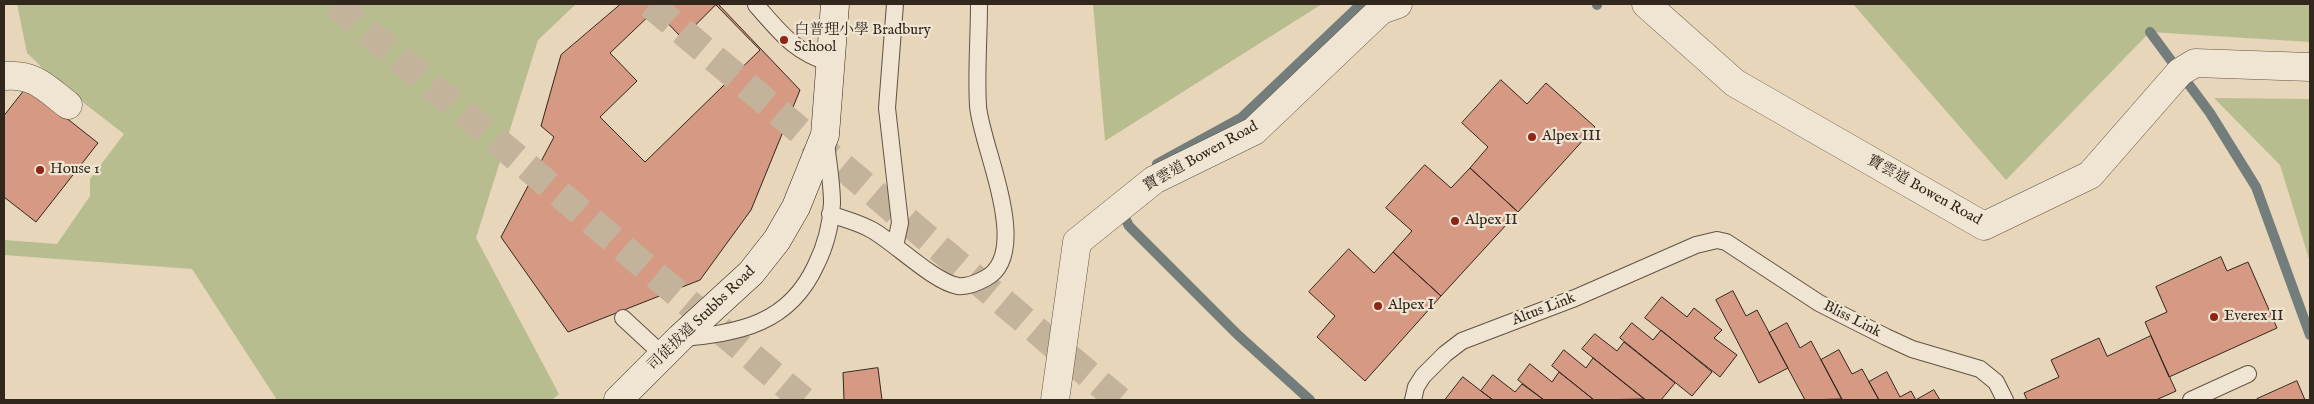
<!DOCTYPE html>
<meta charset="utf-8">
<style>
body{margin:0}
#map{position:relative;width:2314px;height:404px;overflow:hidden;background:#e8d6ba;font-family:"IM FELL English",serif}
canvas{display:block}
.frame{position:absolute;inset:0;border:5px solid #32271d;pointer-events:none}
</style>
<div id="map">
<canvas width="2314" height="404"></canvas>
<div class="frame"></div>
</div>
<script>
const g = document.querySelector('canvas').getContext('2d');
g.lineJoin = 'round';
function paint(path, color) {
  g.fillStyle = color;
  g.fill(path, 'evenodd');
}
function trace(path, color, width, dash) {
  g.strokeStyle = color;
  g.lineWidth = width;
  g.lineCap = dash ? 'butt' : 'round';
  g.setLineDash(dash || []);
  g.stroke(path);
}
function write(font, color, halo, rows, align = 'center') {
  g.font = font + ' "IM FELL English","Noto Serif TC",serif';
  g.lineWidth = 4.5;
  g.setLineDash([]);
  g.textBaseline = 'middle';
  g.strokeStyle = halo;
  g.fillStyle = color;
  for (const [text, x, y, turn = 0] of rows) {
    g.save();
    g.translate(x, y);
    g.rotate((+turn || 0) * Math.PI / 180);
    g.textAlign = isNaN(turn) ? turn : align;
    if (halo) g.strokeText(text, 0, 0);
    g.fillText(text, 0, 0);
    g.restore();
  }
}
paint(new Path2D(`
 M 17,4 L 576,4 L 538,40 L 476,238 L 559,394 L 552,400 L 277,400 L 192,269 L 4,255 L 4,240 L 57,244 L 90,196 L 90,179 L 124,134 L 58,83 L 27,53 Z
 M 1093,4 L 1322,4 L 1105,141 Z
 M 1853,4 L 2310,4 L 2310,42 L 2150,32 L 2006,180 Z
 M 2214,98 L 2310,99 L 2310,262 L 2280,165 Z`), '#b8bd8f');
trace(new Path2D(`
 M 1597,5 L 1597,4
 M 2150,32 L 2210,113 L 2256,187 L 2310,335
 M 1157,164 L 1241,118 L 1361,4
 M 1120,208 L 1129,226 L 1238,335 L 1310,400`), '#737d7c', 10);
const building = new Path2D(`
 M 621,4 L 718,4 L 800,90 L 751,210 L 700,280 L 568,332 L 501,237 L 554,137 L 541,126 L 561,55 Z
 M 716,5 L 760,50 L 645,162 L 600,117 L 637,81 L 610,53 L 655,10 L 682,38 Z
 M 1501,80 L 1527,104 L 1546,83 L 1595,127 L 1518,212 L 1470,168 L 1488,147 L 1462,123 Z
 M 27,87 L 98,143 L 36,222 L 4,197 L 4,116 Z
 M 1425,165 L 1451,188 L 1470,168 L 1518,212 L 1441,296 L 1393,252 L 1412,231 L 1386,208 Z
 M 1349,249 L 1374,273 L 1393,252 L 1441,296 L 1365,381 L 1317,337 L 1335,316 L 1309,292 Z
 M 2221,257 L 2227,271 L 2248,262 L 2277,328 L 2169,377 L 2145,322 L 2167,312 L 2156,287 Z
 M 1733,291 L 1746,316 L 1757,310 L 1788,368 L 1759,383 L 1716,300 Z
 M 1662,297 L 1687,317 L 1694,308 L 1722,330 L 1714,338 L 1737,355 L 1720,377 L 1645,318 Z
 M 1632,323 L 1653,340 L 1661,330 L 1712,372 L 1692,396 L 1620,338 Z
 M 1787,323 L 1800,348 L 1811,341 L 1842,399 L 1805,400 L 1769,333 Z
 M 1595,334 L 1617,351 L 1624,342 L 1675,383 L 1661,400 L 1646,400 L 1582,349 Z
 M 2151,336 L 2176,391 L 2156,400 L 2027,400 L 2024,393 L 2059,377 L 2051,360 L 2099,338 L 2107,356 Z
 M 1564,350 L 1586,368 L 1593,358 L 1644,399 L 1594,400 L 1552,366 Z
 M 1839,350 L 1852,374 L 1862,369 L 1879,400 L 1842,400 L 1821,360 Z
 M 1530,364 L 1552,382 L 1559,372 L 1594,400 L 1544,400 L 1518,380 Z
 M 878,368 L 882,400 L 844,400 L 843,373 Z
 M 1887,372 L 1900,397 L 1911,391 L 1916,400 L 1879,400 L 1869,382 Z
 M 1493,375 L 1515,392 L 1522,384 L 1544,400 L 1493,400 L 1481,391 Z
 M 1463,377 L 1481,391 L 1493,400 L 1445,400 Z
 M 2297,381 L 2305,400 L 2257,400 L 2257,399 Z
 M 1934,390 L 1940,400 L 1916,400 Z`);
paint(building, '#d69983');
trace(building, '#32271d', 1);
trace(new Path2D(`
 M 335,4 L 803,400
 M 650,4 L 1119,400`), '#c4b39b', 28, [28, 14]);
const lane = new Path2D(`
 M 895,4 L 887,108 L 900,223 L 895,246
 M 756,5 C 780,32 794,52 830,63
 M 830,214 C 844,219 860,223 872,230 C 895,243 934,282 958,286 C 968,287 977,283 986,278 C 1033,252 981,146 978,106 C 976,72 979,38 979,4
 M 623,318 L 663,355
 M 680,338 C 740,333 789,324 816,265 C 825,247 831,224 832,203 C 832,183 828,162 826,142
 M 1413,400 L 1416,387 L 1423,376 L 1445,354 L 1462,341 L 1575,298 L 1696,245 L 1717,240 L 1726,242 L 1819,303 L 1886,337 L 1912,349 L 1980,369 L 1996,382 L 2005,400
 M 2191,400 L 2248,374`);
const street = new Path2D(`
 M 1646,4 L 1735,83 L 1984,226 L 2090,175 L 2180,72 L 2195,63 L 2310,67
 M 4,76 C 34,73 46,88 68,105
 M 1055,400 L 1077,242 L 1154,180 L 1254,131 L 1381,10 L 1398,4`);
const secondary = new Path2D(`
 M 618,400 L 680,338 L 751,273 L 777,240 L 796,207 L 825,135 L 835,4`);
trace(lane, '#605344', 18);
trace(street, '#605344', 29);
trace(secondary, '#32271d', 29);
trace(lane, '#f0e4d2', 16);
trace(street, '#f0e4d2', 28);
trace(secondary, '#f0e4d2', 28);
for (const [x, y, r, color] of [
 [784,40,5,"#8f2418"],
 [1532,137,5,"#8f2418"],
 [40,170,5,"#8f2418"],
 [1455,221,5,"#8f2418"],
 [1378,306,5,"#8f2418"],
 [2214,317,5,"#8f2418"]
]) {
  const dot = new Path2D();
  dot.arc(x, y, r, 0, 2 * Math.PI);
  g.fillStyle = color;
  g.fill(dot);
  trace(dot, '#f0e4d2', 2);
}
write('15px', '#32271d', '#f0e4d2', [
 ["白普理小學 Bradbury",794,31],
 ["School",794,48],
 ["Alpex III",1542,137],
 ["House 1",50,170],
 ["Alpex II",1465,221],
 ["Alpex I",1388,306],
 ["Everex II",2224,317]
], 'left');
write('15px', '#32271d', '#f0e4d2', [
 ["寶雲道 Bowen Road",1201,157,-29],
 ["寶雲道 Bowen Road",1924,191,29],
 ["Altus Link",1544,310,-21],
 ["司徒拔道 Stubbs Road",702,319,-44],
 ["Bliss Link",1852,320,27]
]);
</script>
